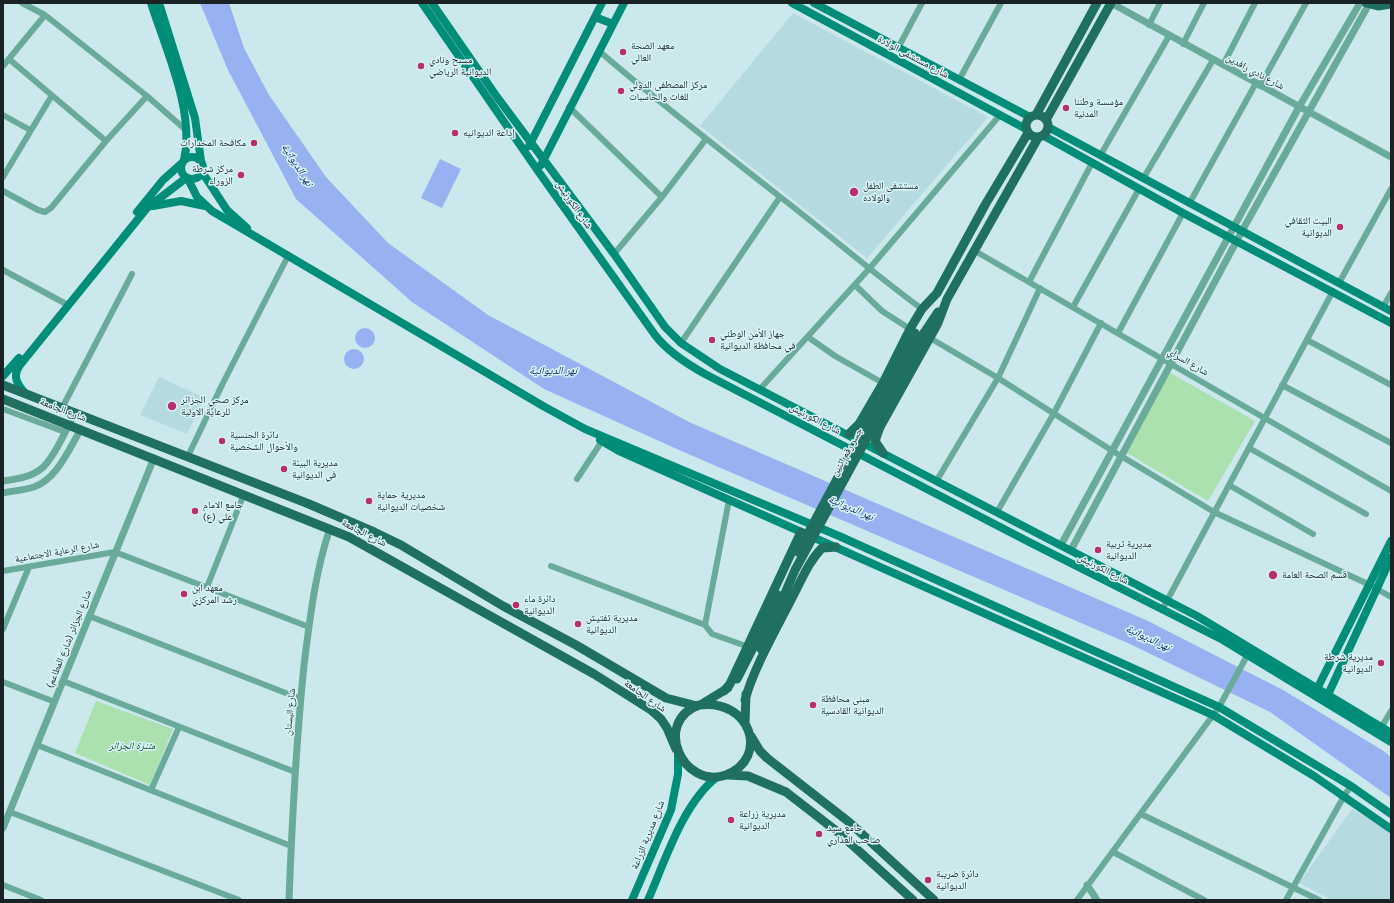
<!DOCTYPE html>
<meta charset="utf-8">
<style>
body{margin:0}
#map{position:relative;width:1394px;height:903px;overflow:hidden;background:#cbe8ec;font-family:"Roboto Serif",serif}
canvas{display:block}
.frame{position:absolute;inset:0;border:4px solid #192325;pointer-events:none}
</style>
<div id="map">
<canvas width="1394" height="903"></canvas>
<div class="frame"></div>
</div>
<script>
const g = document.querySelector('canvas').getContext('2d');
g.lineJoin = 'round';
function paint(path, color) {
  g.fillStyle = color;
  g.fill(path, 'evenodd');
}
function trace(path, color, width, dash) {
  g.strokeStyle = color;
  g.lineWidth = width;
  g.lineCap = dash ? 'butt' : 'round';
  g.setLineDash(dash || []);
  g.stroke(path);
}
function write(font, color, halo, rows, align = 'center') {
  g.font = font + ' "Roboto Serif","Noto Naskh Arabic",serif';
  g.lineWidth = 3;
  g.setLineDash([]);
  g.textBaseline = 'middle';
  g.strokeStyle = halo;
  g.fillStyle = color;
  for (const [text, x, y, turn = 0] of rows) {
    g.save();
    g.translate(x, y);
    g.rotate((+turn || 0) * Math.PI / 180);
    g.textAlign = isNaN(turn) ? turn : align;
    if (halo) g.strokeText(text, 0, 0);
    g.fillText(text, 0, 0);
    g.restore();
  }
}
paint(new Path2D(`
 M 793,13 L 988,117 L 867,258 L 700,126 Z
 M 159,377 L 205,398 L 187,434 L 140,415 Z
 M 1352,809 L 1391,832 L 1391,900 L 1332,900 L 1299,883 Z`), '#b5dadf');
paint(new Path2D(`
 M 1167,371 L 1255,421 L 1208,501 L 1127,453 Z
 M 96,701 L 173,729 L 150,785 L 75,753 Z`), '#aae1af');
paint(new Path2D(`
 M 200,3 L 229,3 L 244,48 L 269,95 L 326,177 L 388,243 L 488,315 L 689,422 L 1148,621 L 1283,690 L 1382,750 L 1391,757 L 1391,798 L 1270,712 L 1130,644 L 679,450 L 544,389 L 412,302 L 296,199 L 228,70 Z
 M 440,159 L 461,169 L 442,208 L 421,198 Z
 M355 338a10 10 0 1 1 20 0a10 10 0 1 1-20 0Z
 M344 359a10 10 0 1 1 20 0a10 10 0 1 1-20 0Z`), '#98b1f1');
trace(new Path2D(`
 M 22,3 L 45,15 L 147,96 L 187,131
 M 1149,25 L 1160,3
 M 1183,44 L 1204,3
 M 898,48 L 922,3
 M 599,51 C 657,101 718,148 779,196 C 827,233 873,273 922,309
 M 9,59 L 106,141
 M 1223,65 L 1255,3
 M 3,66 L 45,15
 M 959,80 L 1001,3
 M 1260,86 L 1306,3
 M 569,107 L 662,197
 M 3,115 L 30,130
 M 1100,156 L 1169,36
 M 3,177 L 51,97
 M 1143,179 L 1213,60
 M 3,191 L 38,210 L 45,212 L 51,208 L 106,141 L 147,96
 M 1189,204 L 1256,83
 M 975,251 L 1391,491
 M 614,254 L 662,197 L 706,139
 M 3,270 L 68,305
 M 1029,282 L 1092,163
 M 1339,283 L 1391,189
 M 855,285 L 882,311 L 910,329
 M 1073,307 L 1139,189
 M 1383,307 L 1391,293
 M 1118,333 L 1183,213
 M 808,337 L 835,356 L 883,383
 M 930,338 L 998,378 L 1111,450 L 1214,512 L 1370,585 L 1391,597
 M 1307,340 L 1391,385
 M 681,343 L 780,197
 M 1282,385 L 1391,443
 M 760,389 L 869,269 L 1000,115
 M 62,408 L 132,274
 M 3,409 L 65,432
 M 1249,448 L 1366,514
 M 188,456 L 222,385 L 288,256
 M 577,479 L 602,441
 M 937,480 L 998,378 L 1040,288
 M 1229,485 L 1313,534
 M 729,500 L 705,625 L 712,634 L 746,646
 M 997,512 L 1054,413 L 1101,323
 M 551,566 L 705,625
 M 3,571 L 115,552 L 309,627
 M 207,587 L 244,494
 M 1162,610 L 1333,291
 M 89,616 L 301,699
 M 3,629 L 29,567
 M 63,681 L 295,772
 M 3,682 L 55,702
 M 1381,728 L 1391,711
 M 37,745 L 291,846
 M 151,790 L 179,727
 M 10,812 L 239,900
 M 1141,814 L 1319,900
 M 1113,852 L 1204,900
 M 3,885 L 41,900
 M 1077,900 L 1219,707 L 1248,654
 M 1286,900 L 1344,796 L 1351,786`), '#69aa9b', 6);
trace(new Path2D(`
 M 1111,3 L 1391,157
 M 3,481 C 16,479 31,477 41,469 C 54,459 67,427 75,413
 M 3,493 C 13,491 24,490 34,487 C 57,479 69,449 81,429
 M 1061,545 L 1299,107 L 1360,3
 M 1071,550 L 1242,231 L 1369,4
 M 3,828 L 154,458
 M 1087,885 L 1097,900
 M 289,900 C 292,821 296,743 304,665 C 310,618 315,573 330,528`), '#69aa9b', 7);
trace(new Path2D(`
 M 151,3 C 166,50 195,112 184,160
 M 159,3 L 195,118 L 201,161
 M 422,3 L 538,171 L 655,335 C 668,352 687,364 705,374 L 1031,543 L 1223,640 L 1391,742
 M 432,3 L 497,97 L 614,254 L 665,327 L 681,343 L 720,369 L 1197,616 L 1391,733
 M 792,3 L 1026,129
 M 814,3 L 1030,117
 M 595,17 L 613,24
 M 1048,127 L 1391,311
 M 1044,136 L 1183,213 L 1391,323
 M 529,146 L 602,3
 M181 168a11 11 0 1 1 22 0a11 11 0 1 1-22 0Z
 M 541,165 L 624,3
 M 202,172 L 227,210 L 247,228
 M 188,179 L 197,197 L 212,211 L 543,406 L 585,429 L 839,536 L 1219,707 L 1351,786 L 1391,814
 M 153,206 L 181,201 L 205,206
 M 137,212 L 163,180 L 182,163
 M 3,376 L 19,358
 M 25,393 C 17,384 12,376 20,365 L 147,208 L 186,178
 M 600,440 L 619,451 L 1213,715 L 1314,776 L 1391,829
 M 1315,693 L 1391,541
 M 1326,699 L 1391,558
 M 632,900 L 671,810 L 678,774 L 678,753
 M 648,900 C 665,861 683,803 717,777`), '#008e79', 8);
trace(new Path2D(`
 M 1366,3 L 1378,6 L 1391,4
 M1026 126a11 11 0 1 1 22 0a11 11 0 1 1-22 0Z
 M 1036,115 L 1097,3
 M 1046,120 L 1111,3
 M 924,333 L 938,312
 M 3,385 L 309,504 L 374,532 L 401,545 L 503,606 L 576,645 L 666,698 L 697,706
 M 3,399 L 349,537 L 594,674 L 651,710 L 661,719 L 667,728 L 676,749
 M 849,434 L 859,424 L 883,383 L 910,329 L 922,309 L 937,293 L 985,205 L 1028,133
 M 883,453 L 875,441 L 880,427 L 938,323 L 947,299 L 1038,138
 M 737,679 L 754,646
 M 724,691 L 730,684 L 801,532
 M 745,700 C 754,667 778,626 793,596 C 802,579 809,561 822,548 L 836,547
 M 702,704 L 728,688
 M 699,705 C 751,698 770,758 726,775 C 683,790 652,722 699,705 Z
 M 745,723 L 746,694
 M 751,736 L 760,751 L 767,758 L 849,822 L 934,900
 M 728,775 L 748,776 L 786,792 L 839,833 L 913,900`), '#1f7061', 9);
trace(new Path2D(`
 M 798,552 L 915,333
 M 754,646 L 778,595
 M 761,649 L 795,570 L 924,333`), '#1f7061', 9);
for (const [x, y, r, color] of [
 [623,52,4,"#b82f6d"],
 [421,66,4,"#b82f6d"],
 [621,91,4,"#b82f6d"],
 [1066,108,4,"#b82f6d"],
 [455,133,4,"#b82f6d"],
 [254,143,4,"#b82f6d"],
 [241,175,4,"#b82f6d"],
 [854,192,5,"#b82f6d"],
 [1340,227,4,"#b82f6d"],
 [712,340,4,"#b82f6d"],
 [172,406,5,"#b82f6d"],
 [222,441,4,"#b82f6d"],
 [284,469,4,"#b82f6d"],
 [369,501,4,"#b82f6d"],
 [195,511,4,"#b82f6d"],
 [1098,550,4,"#b82f6d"],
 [1273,575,5,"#b82f6d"],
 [184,594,4,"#b82f6d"],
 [516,605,4,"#b82f6d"],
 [578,624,4,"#b82f6d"],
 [1381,663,4,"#b82f6d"],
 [813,705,4,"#b82f6d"],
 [731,820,4,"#b82f6d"],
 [819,834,4,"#b82f6d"],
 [928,880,4,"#b82f6d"]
]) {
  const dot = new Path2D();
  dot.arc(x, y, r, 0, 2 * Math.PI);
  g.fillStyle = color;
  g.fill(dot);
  trace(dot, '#d9f5f9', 1.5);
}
write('10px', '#192325', '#d9f5f9', [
 ["معهد الصحة",631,46],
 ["العالي",631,58],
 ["مسبح ونادي",429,60],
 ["الديوانية الرياضي",429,72],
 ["مركز المصطفى الدولي",629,85],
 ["للغات والحاسبات",629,97],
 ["مؤسسة وطننا",1074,102],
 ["المدنية",1074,114],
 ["إذاعة الديوانيه",463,133],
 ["مكافحة المخدارات",246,143,"right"],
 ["مركز شرطة",233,169,"right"],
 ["الزوراء",233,181,"right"],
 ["مستشفى الطفل",863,186],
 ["والولاده",863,198],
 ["البيت الثقافي",1332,221,"right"],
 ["الديوانية",1332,233,"right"],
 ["جهاز الأمن الوطني",720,334],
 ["في محافظة الديوانية",720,346],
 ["مركز صحي الجزائر",181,400],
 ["للرعاية الاولية",181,412],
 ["دائرة الجنسية",230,435],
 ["والأحوال الشخصية",230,447],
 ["مديرية البيئة",292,463],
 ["في الديوانية",292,475],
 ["مديرية حماية",377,495],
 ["شخصيات الديوانية",377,507],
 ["جامع الامام",203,505],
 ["علي (ع)",203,517],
 ["مديرية تربية",1106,544],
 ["الديوانية",1106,556],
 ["قسم الصحة العامة",1282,575],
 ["معهد ابن",192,588],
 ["رشد المركزي",192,600],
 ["دائرة ماء",524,599],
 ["الديوانية",524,611],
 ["مديرية تفتيش",586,618],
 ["الديوانية",586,630],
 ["مديرية شرطة",1373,657,"right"],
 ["الديوانية",1373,669,"right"],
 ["مبنى محافظة",821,699],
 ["الديوانية القادسية",821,711],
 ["مديرية زراعة",739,814],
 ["الديوانية",739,826],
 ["جامع سيد",827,828],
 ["صاحب العذاري",827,840],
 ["دائرة ضريبة",936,874],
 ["الديوانية",936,886]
], 'left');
write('10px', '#192325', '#d9f5f9', [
 ["شارع مستشفى الولادة",913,57,28],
 ["شارع نادي رافدين",1255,72,28],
 ["شارع الكورنيش",574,205,55],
 ["شارع السراي",1188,362,30],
 ["شارع الجامعة",63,410,21],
 ["شارع الكورنيش",815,419,27],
 ["جسر رقم إثنين",847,452,-61],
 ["شارع الجامعة",364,533,27],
 ["شارع الرعاية الاجتماعية",57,552,-10],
 ["شارع الكورنيش",1103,569,27],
 ["شارع الجزائر (شارع المطاعم)",69,639,-68],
 ["شارع الجامعة",645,696,35],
 ["شارع البستان",290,712,-85],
 ["شارع مديرية الزراعة",648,835,-68]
]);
write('italic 10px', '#0c4e1d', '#d9f5f9', [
 ["متنزة الجزائر",132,746]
]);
write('italic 11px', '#172972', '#d9f5f9', [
 ["نهر الديوانية",297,165,57],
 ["نهر الديوانية",553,371],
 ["نهر الديوانية",851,508,23],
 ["نهر الديوانية",1148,638,25]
]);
</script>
